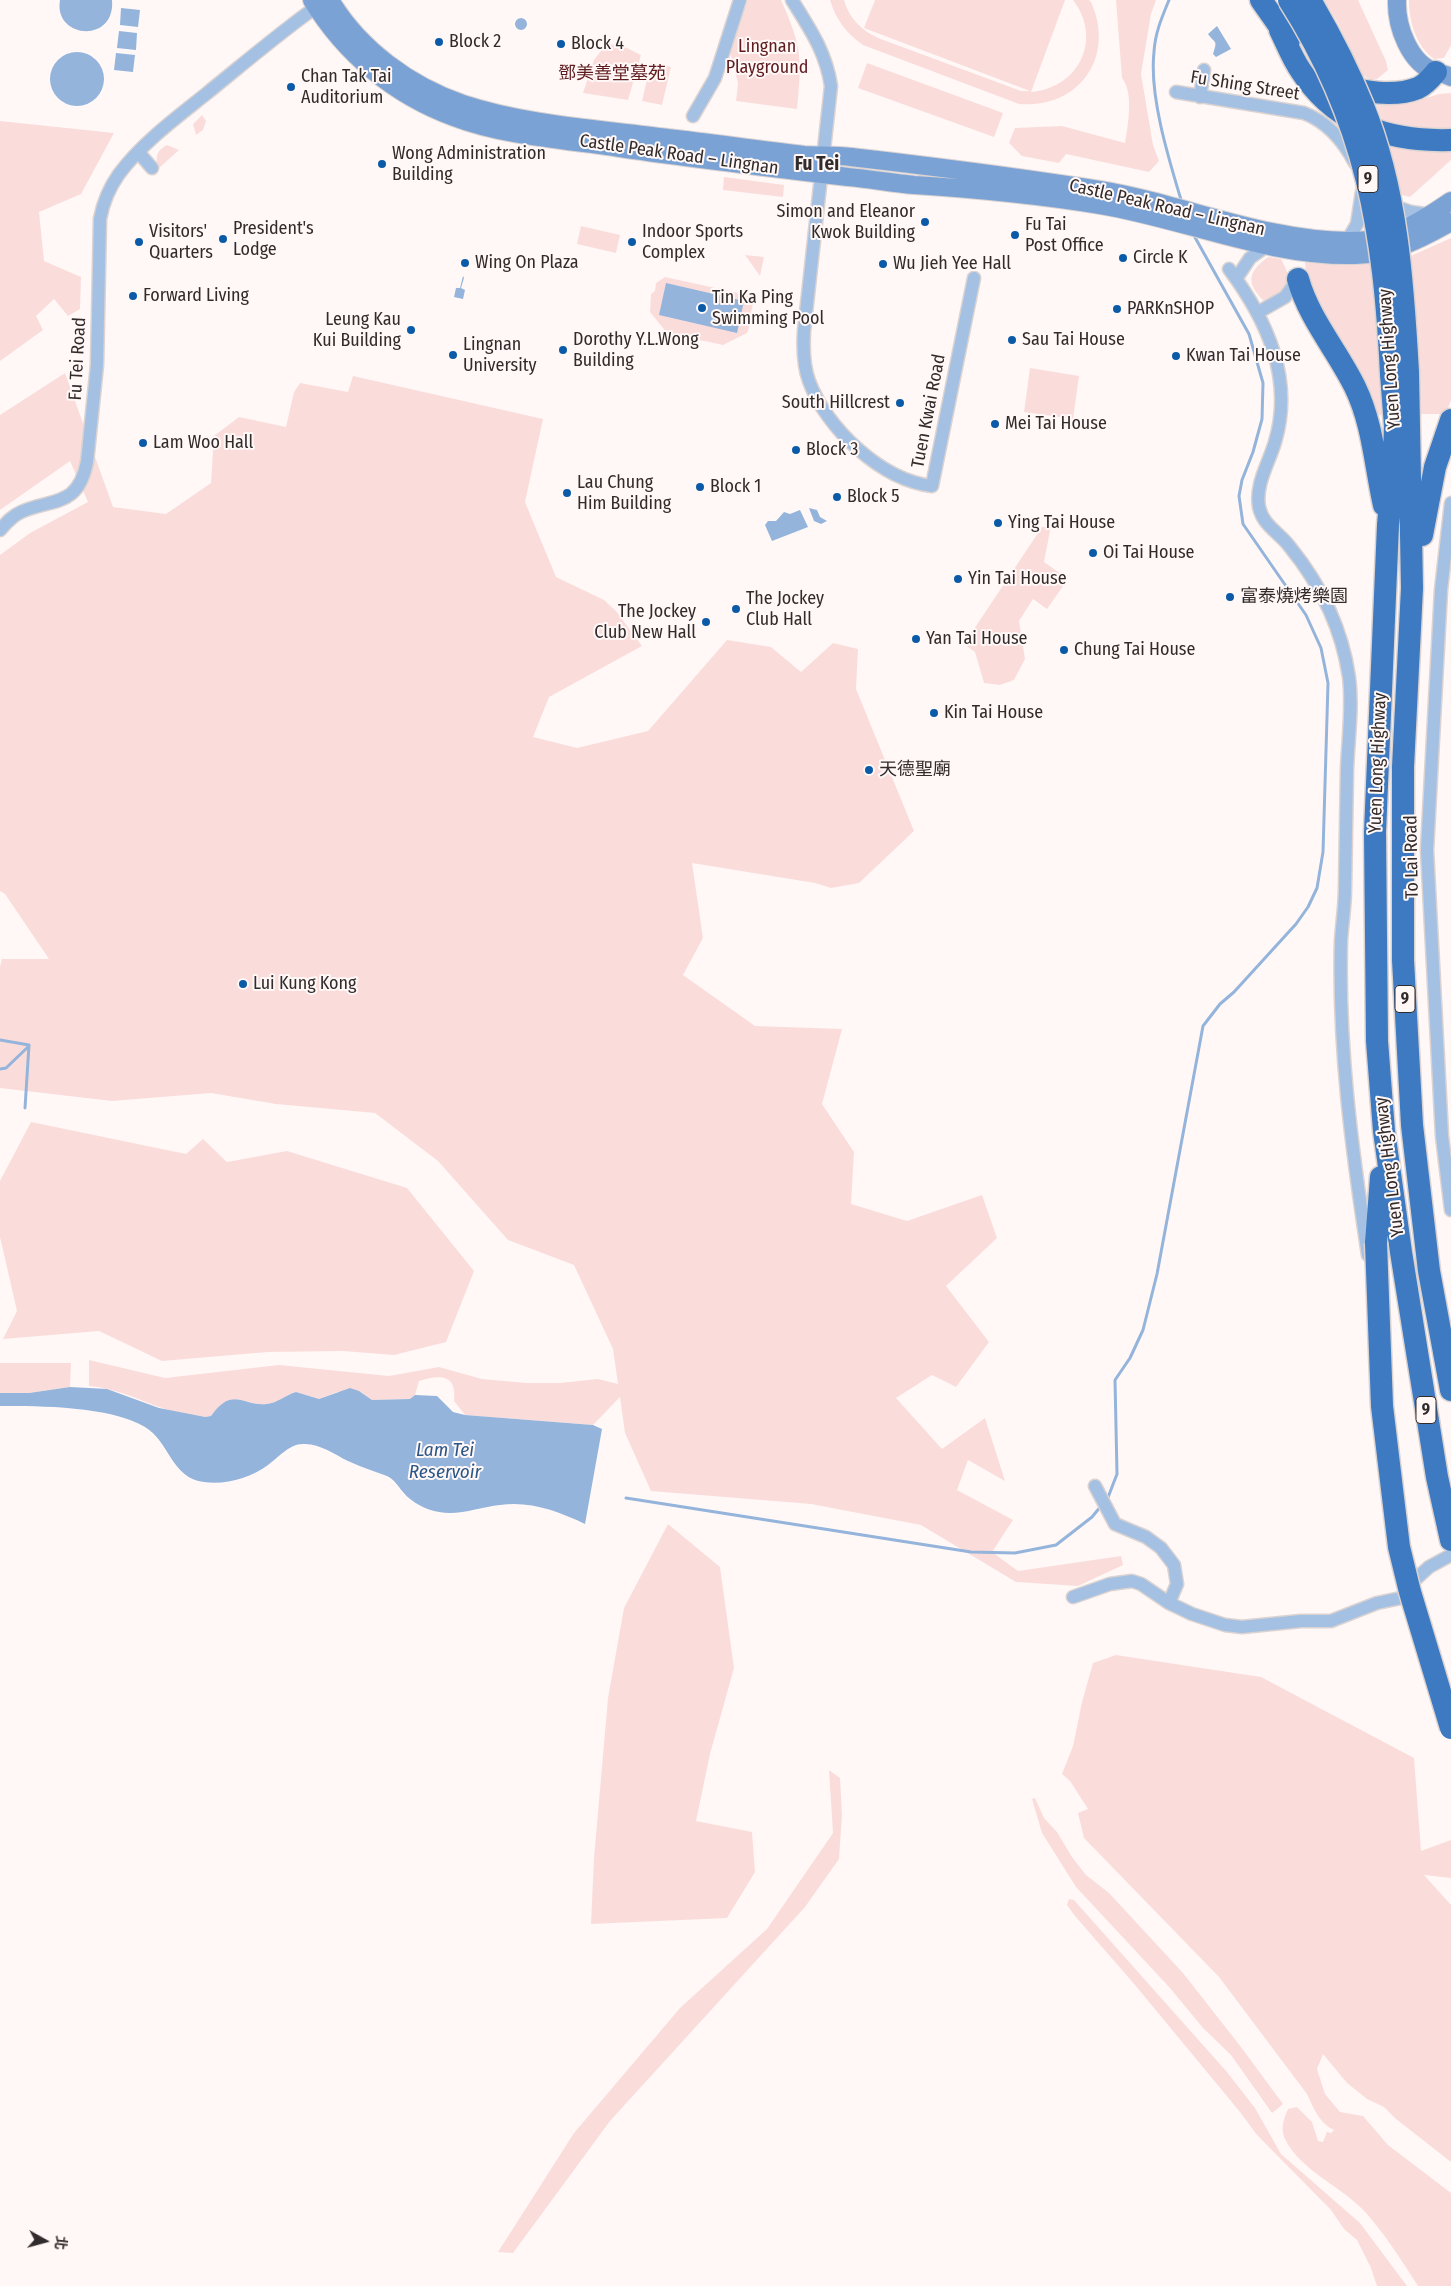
<!DOCTYPE html>
<meta charset="utf-8">
<style>
body{margin:0}
#map{position:relative;width:1451px;height:2286px;overflow:hidden;background:#fff8f7;font-family:"Fira Sans Condensed","Noto Sans TC",sans-serif}
canvas{display:block}
.north{position:absolute;left:20px;top:2216px;width:50px;height:50px;-webkit-text-stroke:4px #fff8f7;paint-order:stroke;rotate:97deg;font-size:14px;font-weight:700;line-height:20px;text-align:center;color:#322b2b}
.north::after{content:'';display:block;margin:auto;width:18px;height:22px;background:#322b2b;clip-path:polygon(50% 0,100% 100%,50% 72%,0 100%)}
</style>
<div id="map">
<canvas width="1451" height="2286"></canvas>
<div class="north">北</div>
</div>
<script>
const g = document.querySelector('canvas').getContext('2d');
g.lineJoin = 'round';
function paint(path, color) {
  g.fillStyle = color;
  g.fill(path, 'evenodd');
}
function trace(path, color, width, dash) {
  g.strokeStyle = color;
  g.lineWidth = width;
  g.lineCap = dash ? 'butt' : 'round';
  g.setLineDash(dash || []);
  g.stroke(path);
}
function write(font, color, halo, rows, align = 'center') {
  g.font = font + ' "Fira Sans Condensed","Noto Sans TC",sans-serif';
  g.lineWidth = 4;
  g.setLineDash([]);
  g.textBaseline = 'middle';
  g.strokeStyle = halo;
  g.fillStyle = color;
  for (const [text, x, y, turn = 0] of rows) {
    g.save();
    g.translate(x, y);
    g.rotate((+turn || 0) * Math.PI / 180);
    g.textAlign = isNaN(turn) ? turn : align;
    if (halo) g.strokeText(text, 0, 0);
    g.fillText(text, 0, 0);
    g.restore();
  }
}
paint(new Path2D(`
 M 748,0 L 781,0 C 802,47 802,58 797,109 L 736,101 L 738,83 L 730,53 Z
 M 830,0 L 844,0 C 849,18 861,30 878,38 L 1021,91 L 1030,91 L 864,28 L 875,0 L 1065,0 L 1031,92 C 1079,88 1103,39 1073,0 L 1089,0 L 1091,2 C 1116,57 1079,109 1019,104 L 863,45 C 846,33 836,20 830,0 Z
 M 1116,0 L 1156,0 L 1151,14 L 1141,74 L 1153,145 L 1159,161 L 1149,172 L 1066,154 L 1059,163 L 1022,156 L 1009,143 L 1015,128 L 1062,126 L 1125,143 C 1128,125 1134,93 1122,78 Z
 M 1324,0 L 1358,0 L 1386,61 L 1388,70 L 1377,79 L 1371,80 L 1362,75 L 1338,23 Z
 M 1409,0 L 1451,0 L 1451,45 L 1444,58 L 1434,59 C 1416,46 1409,22 1409,0 Z
 M 607,43 L 627,48 L 641,55 L 628,100 L 583,93 L 594,60 Z
 M 651,62 L 671,67 L 662,105 L 642,101 Z
 M 867,63 L 1003,113 L 994,137 L 858,88 Z
 M 1451,93 L 1451,133 L 1383,123 L 1376,104 L 1407,104 L 1439,94 Z
 M 202,115 L 206,121 L 203,130 L 196,135 L 193,124 Z
 M 0,121 L 114,133 L 81,194 L 39,212 L 44,261 L 81,277 L 80,309 L 68,316 L 54,299 L 36,316 L 43,330 L 0,361 Z
 M 1384,143 L 1451,149 L 1451,160 L 1410,197 L 1402,195 Z
 M 167,145 L 179,150 L 159,168 C 154,158 157,150 167,145 Z
 M 724,177 L 784,185 L 783,197 L 723,190 Z
 M 581,226 L 620,235 L 616,253 L 577,244 Z
 M 1451,238 L 1451,400 L 1446,414 L 1420,414 L 1419,363 L 1379,369 L 1382,415 L 1373,416 L 1306,276 L 1305,260 L 1404,259 Z
 M 745,255 L 764,257 L 760,276 Z
 M 1268,257 L 1281,259 C 1295,284 1288,290 1265,302 C 1245,283 1248,272 1268,257 Z
 M 665,277 L 747,295 L 753,304 L 751,312 L 753,317 L 747,333 L 723,345 L 667,333 L 650,312 L 651,294 L 655,291 L 656,283 Z
 M 1030,368 L 1079,376 L 1073,419 L 1024,412 Z
 M 65,373 L 113,507 L 166,514 L 211,483 L 214,436 L 239,417 L 286,427 L 294,392 L 300,383 L 348,392 L 353,376 L 543,419 L 525,502 L 556,577 L 604,600 L 616,611 L 642,646 L 549,697 L 533,737 L 577,748 L 648,731 L 727,640 L 771,647 L 801,672 L 833,643 L 858,649 L 856,689 L 914,831 L 859,883 L 831,888 L 815,883 L 692,863 L 703,938 L 683,975 L 755,1026 L 842,1029 L 822,1104 L 854,1152 L 851,1204 L 907,1221 L 982,1195 L 997,1238 L 946,1286 L 989,1342 L 956,1387 L 932,1375 L 896,1398 L 942,1449 L 985,1418 L 1005,1481 L 968,1460 L 957,1490 L 1013,1520 L 992,1552 L 1018,1571 L 1121,1556 L 1123,1565 L 1078,1586 L 1016,1582 L 921,1525 L 811,1504 L 651,1491 L 625,1433 L 620,1397 L 593,1425 L 465,1415 L 454,1401 C 457,1373 439,1375 419,1381 L 415,1395 L 410,1399 L 372,1400 L 359,1391 L 337,1392 L 319,1399 L 296,1392 C 286,1395 277,1403 267,1404 C 242,1407 235,1385 211,1416 L 205,1417 C 164,1416 129,1389 89,1386 L 89,1360 L 165,1378 L 279,1365 L 389,1376 L 439,1367 L 482,1379 L 526,1383 L 560,1383 L 598,1379 L 618,1384 L 613,1349 L 574,1265 L 508,1240 L 438,1161 L 375,1113 L 276,1104 L 211,1093 L 112,1101 L 0,1088 L 0,967 L 2,959 L 49,959 L 5,894 L 0,891 L 0,555 L 30,533 L 88,502 L 70,461 L 0,510 L 0,415 Z
 M 1051,526 L 1044,562 L 1068,579 L 1047,609 L 1033,599 L 1019,621 L 1025,659 L 1014,680 L 1000,685 L 984,683 L 975,652 L 964,644 L 1042,527 Z
 M 31,1122 L 186,1154 L 203,1139 L 227,1162 L 287,1151 L 407,1188 L 474,1271 L 446,1342 L 394,1355 L 343,1351 L 268,1352 L 162,1361 L 99,1331 L 3,1339 L 17,1311 L 0,1237 L 0,1181 Z
 M 0,1363 L 71,1363 L 70,1387 L 29,1393 L 0,1393 Z
 M 668,1524 L 720,1567 L 734,1668 L 710,1754 L 696,1821 L 752,1832 L 755,1872 L 727,1918 L 591,1924 L 594,1858 L 608,1698 L 624,1608 Z
 M 1116,1655 L 1261,1677 L 1414,1758 L 1421,1851 L 1451,1840 L 1451,1878 L 1424,1875 L 1451,1905 L 1451,2162 L 1396,2119 L 1384,2107 L 1367,2099 L 1347,2083 L 1323,2054 L 1317,2069 L 1325,2094 L 1340,2112 L 1363,2116 L 1388,2145 L 1451,2193 L 1451,2286 L 1418,2286 C 1402,2261 1386,2236 1367,2214 C 1345,2188 1300,2171 1285,2139 C 1280,2129 1284,2118 1288,2109 L 1297,2107 L 1312,2122 L 1318,2141 L 1323,2142 L 1327,2132 L 1331,2133 L 1334,2130 C 1319,2123 1313,2107 1307,2094 L 1219,1977 L 1084,1838 L 1078,1813 L 1088,1809 L 1070,1781 L 1062,1774 L 1073,1746 L 1082,1702 L 1093,1663 Z
 M 829,1770 L 840,1778 L 842,1815 L 839,1859 L 805,1907 L 610,2121 L 513,2253 L 498,2252 L 574,2133 L 680,2008 L 767,1929 L 833,1833 Z
 M 1035,1798 L 1044,1818 L 1057,1832 L 1072,1857 L 1086,1875 L 1109,1893 L 1183,1973 L 1241,2047 L 1283,2104 L 1272,2113 L 1231,2055 L 1203,2028 L 1170,1988 L 1076,1887 L 1042,1833 L 1032,1799 Z
 M 1069,1899 L 1074,1900 L 1227,2072 L 1255,2108 L 1281,2154 L 1360,2223 L 1407,2286 L 1377,2286 L 1371,2268 L 1357,2240 L 1344,2229 L 1331,2210 L 1257,2135 L 1240,2112 L 1135,1985 L 1075,1916 L 1067,1905 Z`), '#fadddb');
paint(new Path2D(`
 M 60,0 L 112,0 C 116,44 53,39 60,0 Z
 M 121,8 L 140,10 L 138,27 L 120,25 Z
 M515 24a6 6 0 1 1 12 0a6 6 0 1 1-12 0Z
 M 1217,26 L 1231,49 L 1216,57 L 1213,54 C 1218,39 1215,44 1208,34 Z
 M 119,31 L 137,33 L 136,50 L 117,48 Z
 M50 79a27 27 0 1 1 54 0a27 27 0 1 1-54 0Z
 M 116,53 L 135,55 L 133,72 L 114,70 Z
 M 463,276 L 464,278 L 461,288 L 465,290 L 463,299 L 454,297 L 456,288 L 460,288 Z
 M 666,283 L 744,301 L 737,333 L 659,315 Z
 M 809,508 L 817,510 L 820,517 L 827,521 L 821,524 L 814,521 Z
 M 800,510 L 808,527 L 772,541 L 765,525 L 768,521 L 776,521 L 784,512 L 790,514 Z
 M 70,1387 L 107,1389 L 159,1408 L 205,1417 L 211,1416 C 233,1385 243,1407 267,1404 C 277,1403 286,1395 296,1392 L 319,1399 L 350,1388 L 359,1391 L 372,1400 L 410,1399 L 415,1395 L 437,1396 L 453,1412 L 465,1415 L 593,1425 L 602,1429 L 585,1524 C 557,1511 531,1501 500,1505 C 480,1507 459,1516 439,1512 C 426,1510 411,1502 403,1492 C 397,1485 395,1480 387,1476 C 374,1471 361,1467 348,1461 C 334,1454 319,1443 303,1444 C 289,1444 278,1458 268,1465 C 250,1478 226,1485 204,1482 C 172,1479 169,1441 145,1427 C 109,1406 41,1406 0,1406 L 0,1393 L 29,1393 Z`), '#94b4db');
trace(new Path2D(`
 M 1169,0 C 1162,17 1155,33 1154,52 C 1149,96 1169,160 1182,203
 M 0,1040 L 29,1045 L 25,1108
 M 0,1069 L 6,1068 L 29,1046
 M 626,1498 L 971,1552 L 1015,1553 L 1056,1545 L 1092,1517 L 1101,1506
 M 1107,1500 L 1117,1474 L 1115,1380 L 1130,1358 L 1143,1330 L 1157,1274 L 1203,1026 L 1220,1004 L 1234,992 L 1296,924 L 1308,907 L 1317,888 L 1323,852 L 1328,683 L 1321,648 L 1306,615 L 1243,524 L 1239,496 L 1242,480 L 1253,452 L 1262,419 L 1263,383 L 1249,334 L 1192,232`), '#94b4db', 3);
const street = new Path2D(`
 M 792,0 C 810,29 826,52 831,86 L 804,331 C 803,348 803,365 809,381 C 826,428 881,480 932,486 L 974,278
 M 1176,92 L 1304,113 C 1327,122 1344,142 1355,163
 M 1200,97 L 1204,70
 M 693,116 L 715,78 L 740,0
 M 139,153 L 152,168
 M 1388,204 L 1411,212 L 1432,215
 M 1347,241 L 1357,224 L 1362,192
 M 1229,269 C 1267,320 1294,379 1275,442 C 1269,463 1255,484 1259,507 C 1263,526 1279,532 1290,547 C 1320,584 1342,629 1349,677 C 1353,707 1348,740 1347,770 C 1346,810 1346,850 1345,889 C 1345,906 1342,924 1341,941 C 1338,1046 1352,1151 1368,1255
 M 1236,279 L 1250,258 L 1268,245
 M 1257,313 L 1285,297 L 1298,279
 M 1451,503 L 1441,590 L 1427,850 L 1442,1136 L 1451,1210
 M 0,530 C 6,523 12,516 21,512 C 52,498 78,508 87,462 L 97,365 L 100,219 C 103,203 109,188 119,174 C 142,143 176,118 206,94 C 242,65 278,34 316,7
 M 1095,1486 L 1115,1524 L 1146,1537 L 1161,1548 L 1174,1565 L 1177,1584 L 1169,1603
 M 1407,1587 L 1429,1567 L 1451,1555
 M 1073,1597 L 1110,1584 L 1132,1581 L 1141,1584 L 1169,1603 L 1192,1614 L 1225,1625 L 1242,1627 L 1301,1621 L 1331,1621 L 1377,1603 L 1401,1598`);
const secondary = new Path2D(`
 M 312,0 C 345,54 394,95 454,117 C 503,136 567,140 620,148 C 696,159 772,168 848,177 C 870,179 892,183 914,185 C 976,189 1039,195 1100,205 C 1185,219 1268,257 1355,255 C 1390,255 1421,239 1451,222
 M 330,0 C 359,49 410,86 463,104 C 526,125 602,129 668,138 C 713,143 759,150 804,155 C 820,156 836,155 851,157 C 930,166 1008,176 1087,188 C 1175,200 1258,240 1348,241 C 1388,242 1419,223 1451,201
 M 1397,0 C 1396,25 1409,64 1436,72 C 1442,74 1445,74 1451,77`);
const highway = new Path2D(`
 M 1261,0 L 1289,40
 M 1280,30 C 1287,44 1292,58 1301,71 C 1336,125 1389,142 1451,140
 M 1340,83 C 1360,93 1396,97 1418,88 C 1425,85 1431,78 1436,72
 M 1298,279 C 1309,319 1337,350 1355,387 C 1373,424 1375,465 1384,505
 M 1408,372 L 1412,588 L 1403,767 L 1403,960 L 1412,1125 L 1429,1271 L 1451,1390
 M 1391,374 L 1395,426 L 1394,457 L 1388,525 L 1375,832 L 1377,1041 L 1384,1131 L 1401,1252 L 1437,1477 L 1451,1540
 M 1422,535 L 1435,467 L 1451,420
 M 1376,1243 L 1381,1177`);
trace(street, '#dad3d2', 15);
trace(secondary, '#dad3d2', 20);
trace(highway, '#dad3d2', 25);
trace(street, '#a4c0e2', 12);
trace(secondary, '#7aa2d5', 18);
trace(highway, '#3e7ac1', 22);
const highwayBridge = new Path2D(`
 M 1289,0 C 1367,122 1384,232 1391,374
 M 1310,0 C 1330,34 1348,69 1363,106 C 1397,190 1403,282 1408,372
 M 1376,1243 L 1382,1406 L 1399,1547 L 1410,1592 L 1451,1728`);
trace(highwayBridge, '#dad3d2', 25, []);
trace(highwayBridge, '#3e7ac1', 22);
for (const [x, y, r, color] of [
 [439,42,5,"#0a5aa8"],
 [561,44,5,"#0a5aa8"],
 [291,87,5,"#0a5aa8"],
 [382,164,5,"#0a5aa8"],
 [925,222,5,"#0a5aa8"],
 [1015,235,5,"#0a5aa8"],
 [223,239,5,"#0a5aa8"],
 [139,242,5,"#0a5aa8"],
 [632,242,5,"#0a5aa8"],
 [1123,258,5,"#0a5aa8"],
 [465,263,5,"#0a5aa8"],
 [883,264,5,"#0a5aa8"],
 [133,296,5,"#0a5aa8"],
 [702,308,5,"#0a5aa8"],
 [1117,309,5,"#0a5aa8"],
 [411,330,5,"#0a5aa8"],
 [1012,340,5,"#0a5aa8"],
 [563,350,5,"#0a5aa8"],
 [453,355,5,"#0a5aa8"],
 [1176,356,5,"#0a5aa8"],
 [900,403,5,"#0a5aa8"],
 [995,424,5,"#0a5aa8"],
 [143,443,5,"#0a5aa8"],
 [796,450,5,"#0a5aa8"],
 [700,487,5,"#0a5aa8"],
 [567,493,5,"#0a5aa8"],
 [837,497,5,"#0a5aa8"],
 [998,523,5,"#0a5aa8"],
 [1093,553,5,"#0a5aa8"],
 [958,579,5,"#0a5aa8"],
 [1230,597,5,"#0a5aa8"],
 [736,609,5,"#0a5aa8"],
 [706,622,5,"#0a5aa8"],
 [916,639,5,"#0a5aa8"],
 [1064,650,5,"#0a5aa8"],
 [934,713,5,"#0a5aa8"],
 [869,770,5,"#0a5aa8"],
 [243,984,5,"#0a5aa8"]
]) {
  const dot = new Path2D();
  dot.arc(x, y, r, 0, 2 * Math.PI);
  g.fillStyle = color;
  g.fill(dot);
  trace(dot, '#fff8f7', 2);
}
for (const [x, y, w] of [
 [1368,179,20],
 [1405,999,20],
 [1426,1410,20]
]) {
  const box = new Path2D();
  box.roundRect(x - w / 2, y - 13.5, w, 27, 4);
  g.fillStyle = '#fff8f7';
  g.fill(box);
  trace(box, '#322b2b', 1);
}
write('bold 16px', '#322b2b', null, [
 ["9",1368,179],
 ["9",1405,999],
 ["9",1426,1410]
]);
write('18px', '#322b2b', '#fff8f7', [
 ["Block 2",449,42],
 ["Block 4",571,44],
 ["Chan Tak Tai",301,77],
 ["Auditorium",301,98],
 ["Wong Administration",392,154],
 ["Building",392,175],
 ["Simon and Eleanor",915,212,"right"],
 ["Kwok Building",915,233,"right"],
 ["Fu Tai",1025,225],
 ["Post Office",1025,246],
 ["President's",233,229],
 ["Lodge",233,250],
 ["Visitors'",149,232],
 ["Quarters",149,253],
 ["Indoor Sports",642,232],
 ["Complex",642,253],
 ["Circle K",1133,258],
 ["Wing On Plaza",475,263],
 ["Wu Jieh Yee Hall",893,264],
 ["Forward Living",143,296],
 ["Tin Ka Ping",712,298],
 ["Swimming Pool",712,319],
 ["PARKnSHOP",1127,309],
 ["Leung Kau",401,320,"right"],
 ["Kui Building",401,341,"right"],
 ["Dorothy Y.L.Wong",573,340],
 ["Building",573,361],
 ["Sau Tai House",1022,340],
 ["Lingnan",463,345],
 ["University",463,366],
 ["Kwan Tai House",1186,356],
 ["South Hillcrest",890,403,"right"],
 ["Mei Tai House",1005,424],
 ["Lam Woo Hall",153,443],
 ["Block 3",806,450],
 ["Lau Chung",577,483],
 ["Him Building",577,504],
 ["Block 1",710,487],
 ["Block 5",847,497],
 ["Ying Tai House",1008,523],
 ["Oi Tai House",1103,553],
 ["Yin Tai House",968,579],
 ["富泰燒烤樂園",1240,597],
 ["The Jockey",746,599],
 ["Club Hall",746,620],
 ["The Jockey",696,612,"right"],
 ["Club New Hall",696,633,"right"],
 ["Yan Tai House",926,639],
 ["Chung Tai House",1074,650],
 ["Kin Tai House",944,713],
 ["天德聖廟",879,770],
 ["Lui Kung Kong",253,984]
], 'left');
write('18px', '#5e1b1e', '#fff8f7', [
 ["Lingnan",767,47],
 ["Playground",767,68],
 ["鄧美善堂墓苑",612,74]
]);
write('18px', '#322b2b', '#fff8f7', [
 ["Fu Shing Street",1245,86,9],
 ["Castle Peak Road – Lingnan",679,155,8],
 ["Castle Peak Road – Lingnan",1167,208,13],
 ["Fu Tei Road",78,359,-87],
 ["Yuen Long Highway",1390,359,-94],
 ["Tuen Kwai Road",929,411,-79],
 ["Yuen Long Highway",1378,763,-88],
 ["To Lai Road",1412,857,-91],
 ["Yuen Long Highway",1390,1167,-97]
]);
write('bold 19px', '#322b2b', '#fff8f7', [
 ["Fu Tei",817,165]
]);
write('italic 19px', '#2b5688', '#fff8f7', [
 ["Lam Tei",445,1451],
 ["Reservoir",445,1473]
]);
</script>
